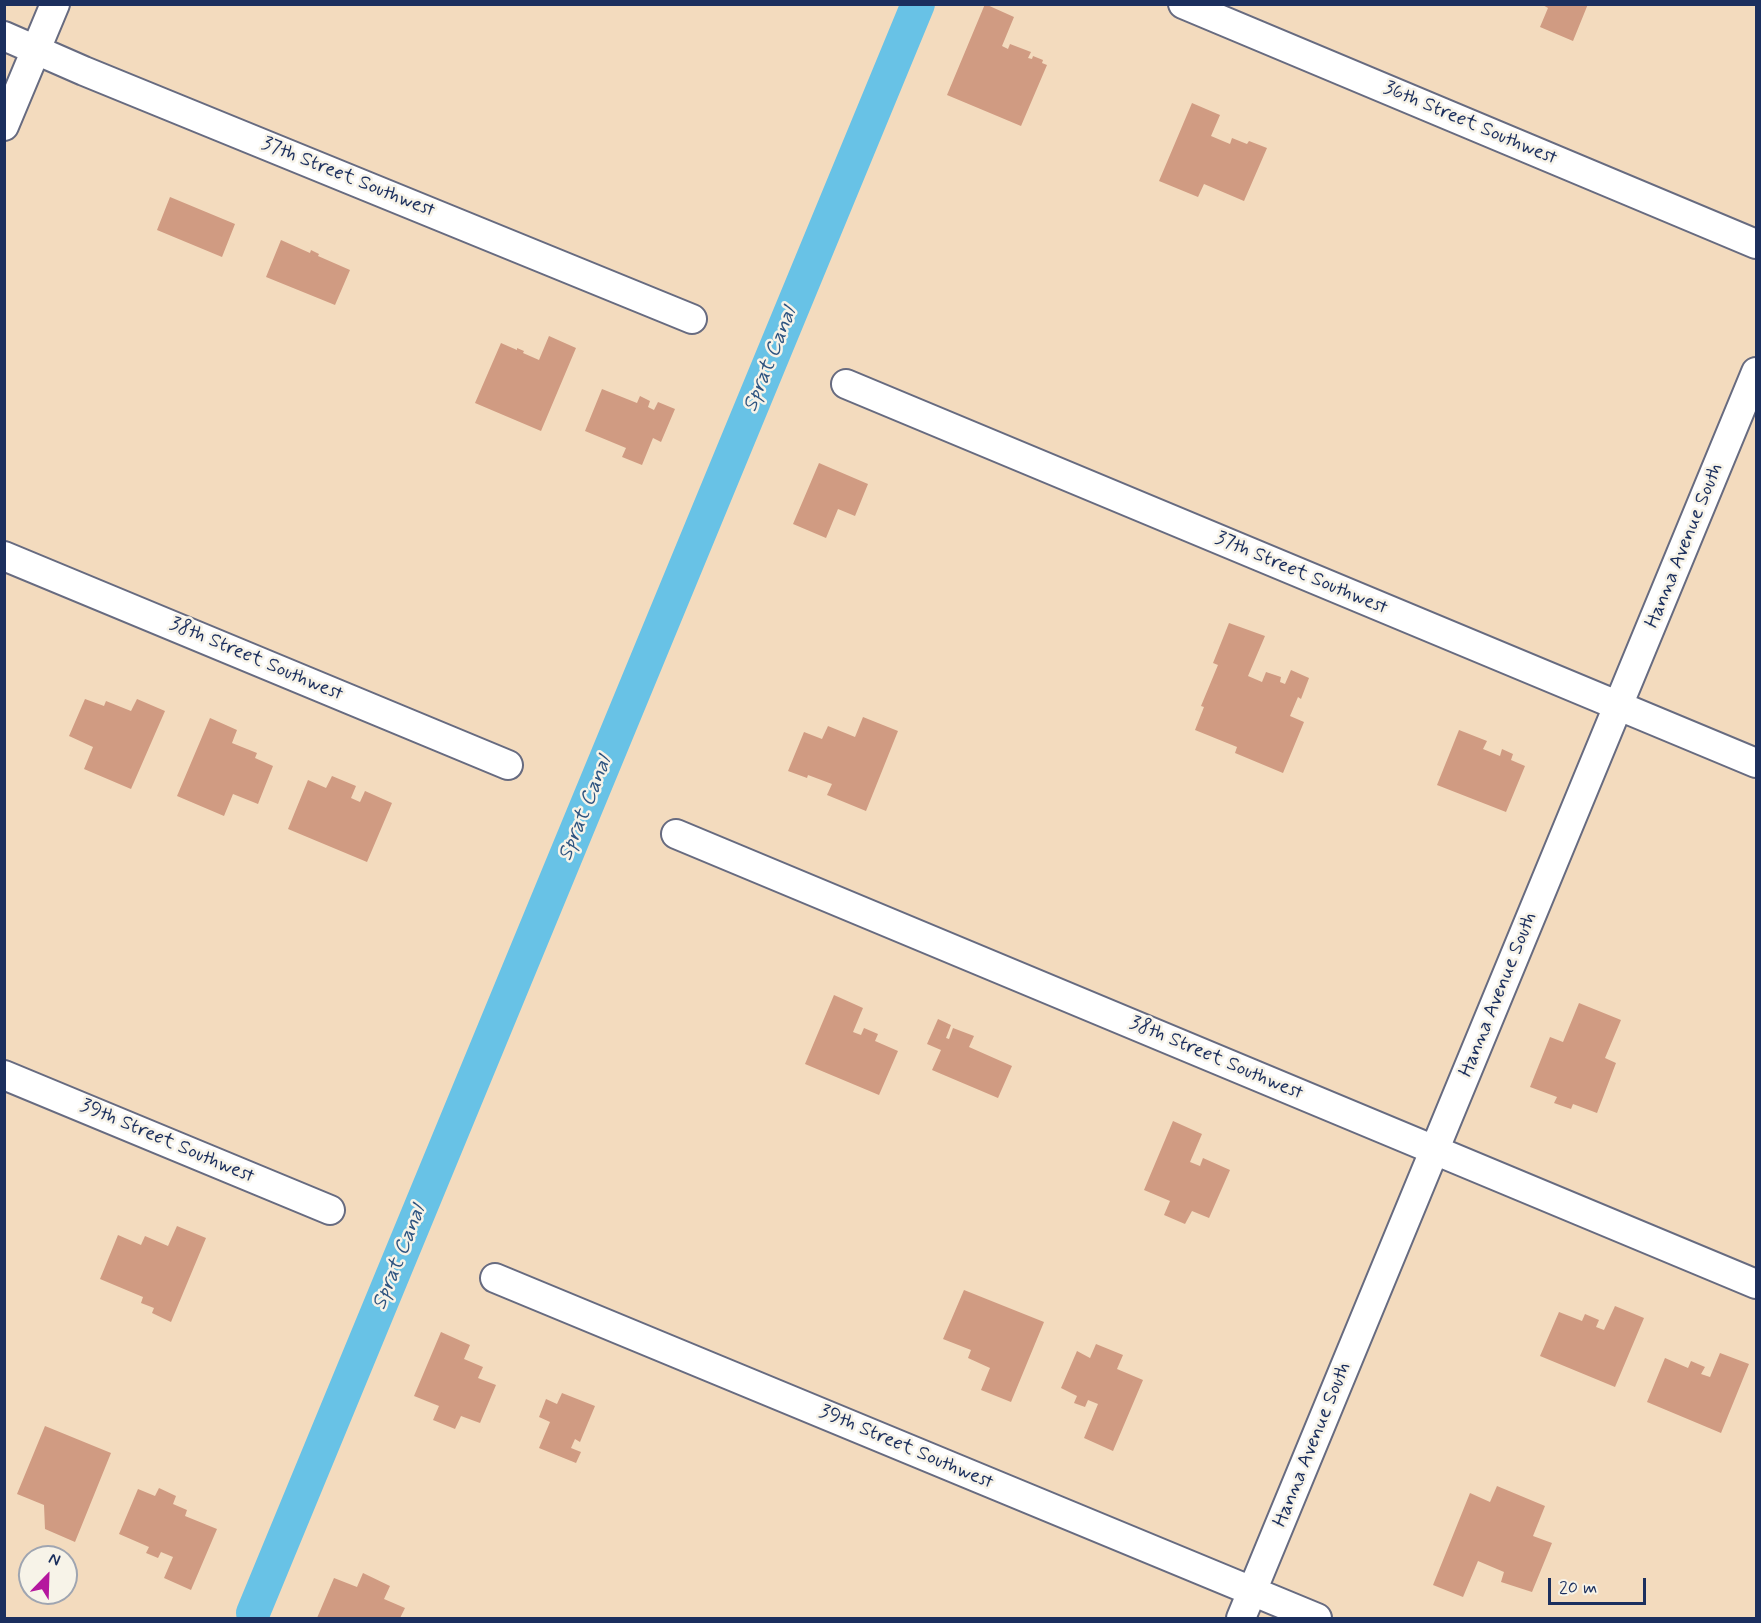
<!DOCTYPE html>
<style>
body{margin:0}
#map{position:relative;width:1761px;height:1623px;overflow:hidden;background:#f3dbbe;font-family:Mynerve,sans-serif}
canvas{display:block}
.frame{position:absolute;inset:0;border:6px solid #1b2f5e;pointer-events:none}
.north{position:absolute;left:18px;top:1545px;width:60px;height:60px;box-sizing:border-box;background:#f7f3e8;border:2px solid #9fa5b1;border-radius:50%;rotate:23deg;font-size:16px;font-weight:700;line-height:24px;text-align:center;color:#1b2f5e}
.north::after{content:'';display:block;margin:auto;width:21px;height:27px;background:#b5179e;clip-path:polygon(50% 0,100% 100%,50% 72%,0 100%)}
.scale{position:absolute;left:1548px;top:1578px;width:98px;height:27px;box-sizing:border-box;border:3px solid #1b2f5e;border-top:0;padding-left:8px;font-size:18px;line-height:21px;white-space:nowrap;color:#1b2f5e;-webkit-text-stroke:4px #f7f3e8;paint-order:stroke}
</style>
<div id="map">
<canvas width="1761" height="1623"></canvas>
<div class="frame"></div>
<div class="north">N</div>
<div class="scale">20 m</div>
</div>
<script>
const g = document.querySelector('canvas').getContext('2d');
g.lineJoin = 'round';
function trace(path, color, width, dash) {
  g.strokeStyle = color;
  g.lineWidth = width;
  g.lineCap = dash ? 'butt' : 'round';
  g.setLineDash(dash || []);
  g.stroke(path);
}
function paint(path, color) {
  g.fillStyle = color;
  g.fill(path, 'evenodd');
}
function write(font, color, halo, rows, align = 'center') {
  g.font = font + ' Mynerve,sans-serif';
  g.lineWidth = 5;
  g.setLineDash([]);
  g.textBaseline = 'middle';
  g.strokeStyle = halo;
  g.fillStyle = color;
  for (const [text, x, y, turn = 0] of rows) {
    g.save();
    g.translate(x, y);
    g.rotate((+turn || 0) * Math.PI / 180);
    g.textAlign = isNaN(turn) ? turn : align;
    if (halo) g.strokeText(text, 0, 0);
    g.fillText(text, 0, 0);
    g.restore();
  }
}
trace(new Path2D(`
 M 253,1613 L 918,4`), '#68c2e6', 34);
paint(new Path2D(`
 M 985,4 L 1014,17 L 1002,46 L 1008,49 L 1010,44 L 1031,52 L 1028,58 L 1032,59 L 1033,56 L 1043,60 L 1042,63 L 1047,65 L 1021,126 L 947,95 Z
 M 1541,4 L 1588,4 L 1573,41 L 1540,27 L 1548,8 Z
 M 1192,103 L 1220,115 L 1211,136 L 1230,144 L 1232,138 L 1247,144 L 1249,141 L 1267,148 L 1244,201 L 1204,184 L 1198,197 L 1159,181 Z
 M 170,197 L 235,224 L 222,257 L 157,230 Z
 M 281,240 L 310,253 L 311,250 L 319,254 L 318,256 L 350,270 L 335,305 L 266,277 Z
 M 549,336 L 576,348 L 541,431 L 475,403 L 501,343 L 517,350 L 517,348 L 524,351 L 523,353 L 539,360 Z
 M 602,389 L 637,403 L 640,396 L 650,401 L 648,407 L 654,410 L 658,402 L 675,409 L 661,442 L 653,438 L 642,465 L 622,457 L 626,448 L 585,431 Z
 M 819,463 L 868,484 L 855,516 L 838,509 L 826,538 L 793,524 Z
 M 1229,623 L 1265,636 L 1248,676 L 1262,682 L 1266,672 L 1281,677 L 1280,682 L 1285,684 L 1291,670 L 1309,678 L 1301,699 L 1298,697 L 1290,716 L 1304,722 L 1283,773 L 1235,753 L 1237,747 L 1195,730 L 1204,707 L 1201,706 L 1218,665 L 1213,663 Z
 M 85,699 L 104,706 L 106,701 L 131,711 L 137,699 L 165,711 L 131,789 L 84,769 L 93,747 L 69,736 Z
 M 863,717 L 898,731 L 866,811 L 827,795 L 832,784 L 808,775 L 807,778 L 788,771 L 804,732 L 822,739 L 828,726 L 855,737 Z
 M 210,718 L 237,730 L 232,743 L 257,753 L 255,758 L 273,766 L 258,804 L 233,794 L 224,816 L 177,796 Z
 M 1459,730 L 1487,741 L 1483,749 L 1500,756 L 1502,749 L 1513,754 L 1511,760 L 1525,766 L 1506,812 L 1437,785 Z
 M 332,776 L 356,786 L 351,798 L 360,802 L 365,791 L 392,803 L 367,862 L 288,829 L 308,780 L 326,788 Z
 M 834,995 L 863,1008 L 853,1032 L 861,1035 L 864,1028 L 878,1034 L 875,1041 L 898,1051 L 879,1095 L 805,1064 Z
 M 1579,1003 L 1621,1020 L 1605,1058 L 1616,1063 L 1597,1113 L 1573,1104 L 1571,1109 L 1554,1103 L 1557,1097 L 1530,1087 L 1550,1037 L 1563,1042 Z
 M 938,1019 L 951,1025 L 946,1038 L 949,1039 L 953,1028 L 974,1036 L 969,1047 L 1012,1066 L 998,1098 L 932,1070 L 941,1050 L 927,1044 Z
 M 1173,1121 L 1202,1134 L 1190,1162 L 1200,1166 L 1203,1158 L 1230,1170 L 1209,1218 L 1192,1211 L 1185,1224 L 1164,1215 L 1170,1201 L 1144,1190 Z
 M 177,1226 L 206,1238 L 171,1322 L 152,1313 L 154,1308 L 141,1303 L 143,1297 L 100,1279 L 118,1235 L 141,1245 L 145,1236 L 168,1246 Z
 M 964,1290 L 1044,1322 L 1011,1402 L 981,1390 L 990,1368 L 968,1358 L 971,1350 L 943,1339 Z
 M 1615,1306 L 1644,1318 L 1615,1387 L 1540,1356 L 1559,1312 L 1582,1321 L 1585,1314 L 1599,1320 L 1596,1327 L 1604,1330 Z
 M 441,1332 L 470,1345 L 464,1359 L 483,1367 L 478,1378 L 496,1385 L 480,1423 L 461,1416 L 455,1429 L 433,1420 L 439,1406 L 414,1396 Z
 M 1096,1344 L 1123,1355 L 1117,1369 L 1143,1380 L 1113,1451 L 1084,1438 L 1098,1404 L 1088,1400 L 1085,1407 L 1074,1403 L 1077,1396 L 1061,1388 L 1077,1351 L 1090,1358 Z
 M 1720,1353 L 1749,1364 L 1721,1433 L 1647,1402 L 1665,1358 L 1688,1368 L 1691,1361 L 1705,1367 L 1701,1374 L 1710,1377 Z
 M 562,1393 L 595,1406 L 580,1442 L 575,1439 L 571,1448 L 581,1452 L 576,1463 L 539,1448 L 550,1422 L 539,1417 L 546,1399 L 557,1404 Z
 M 45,1426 L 111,1453 L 75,1542 L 45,1529 L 44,1505 L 17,1494 Z
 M 1497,1486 L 1545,1506 L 1533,1536 L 1552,1543 L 1532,1592 L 1501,1582 L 1504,1572 L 1478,1561 L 1463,1597 L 1433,1585 L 1470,1493 L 1490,1502 Z
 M 159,1488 L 176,1496 L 173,1504 L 187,1510 L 185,1516 L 217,1529 L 191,1590 L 164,1578 L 173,1557 L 161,1552 L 158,1558 L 146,1553 L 149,1547 L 119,1534 L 138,1489 L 155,1496 Z
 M 363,1573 L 390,1586 L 384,1599 L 405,1608 L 400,1618 L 317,1618 L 334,1578 L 357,1587 Z`), '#d09b82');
const minor = new Path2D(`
 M 1183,4 L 1756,244
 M 4,36 L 84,71 L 692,319
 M 4,126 L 55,4
 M 846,384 L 1756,763
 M 4,556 L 508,765
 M 676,834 L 1756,1284
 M 4,1075 L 330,1210
 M 495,1278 L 1317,1618
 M 1241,1618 L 1756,372`);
trace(minor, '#676b80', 32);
trace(minor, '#fff', 28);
write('20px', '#1b2f5e', '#f7f3e8', [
 ["36th Street Southwest",1470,124,23],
 ["37th Street Southwest",348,178,22],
 ["Hanna Avenue South",1685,546,-68],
 ["37th Street Southwest",1301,574,23],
 ["38th Street Southwest",256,660,23],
 ["Hanna Avenue South",1499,995,-68],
 ["38th Street Southwest",1216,1059,23],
 ["39th Street Southwest",167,1142,23],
 ["Hanna Avenue South",1313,1445,-68],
 ["39th Street Southwest",906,1448,23]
]);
write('italic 21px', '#2e5480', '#f7f3e8', [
 ["Sprat Canal",771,360,-68],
 ["Sprat Canal",586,809,-68],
 ["Sprat Canal",400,1258,-68]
]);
</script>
